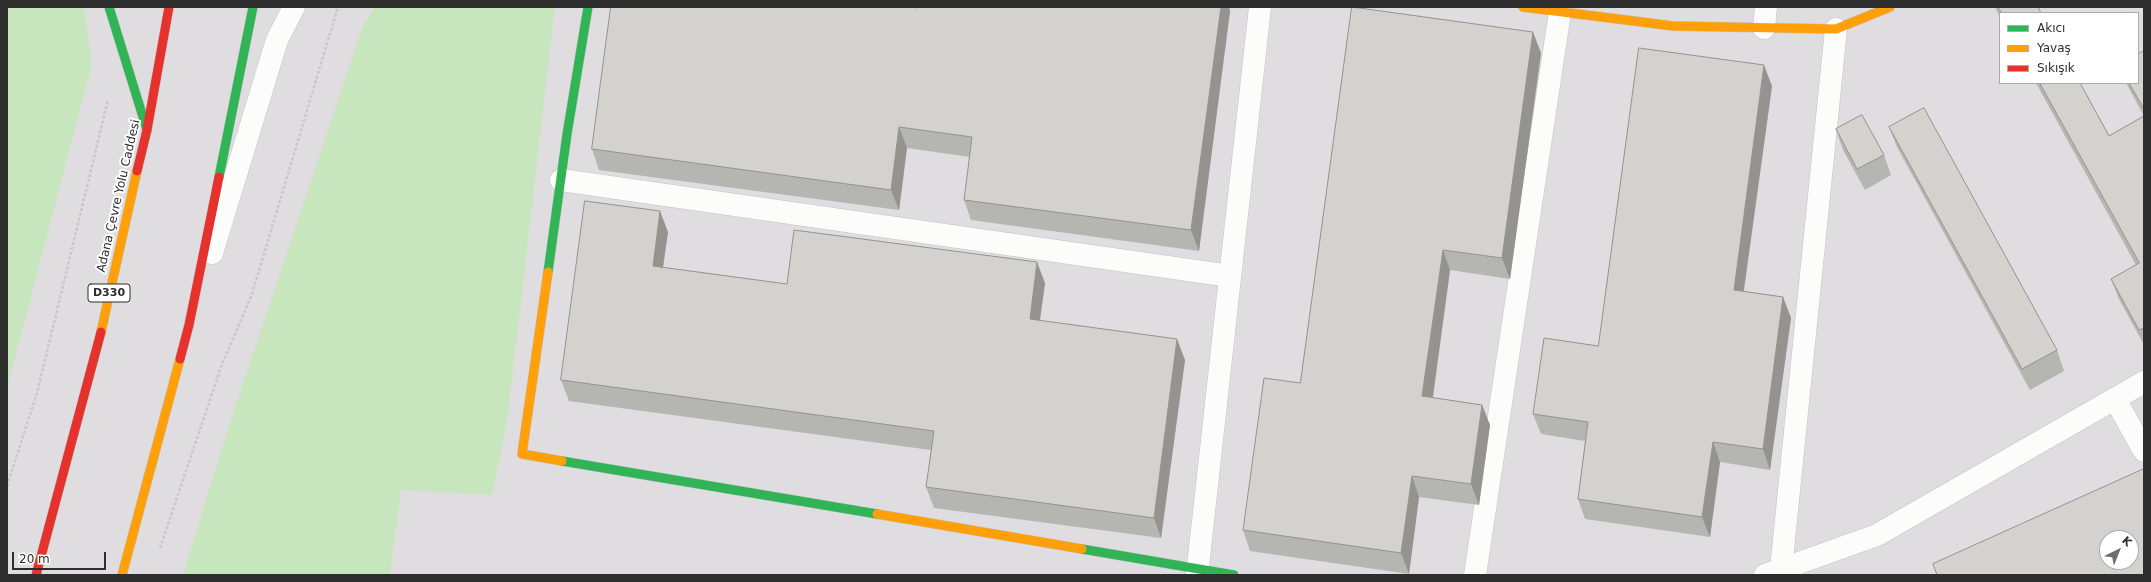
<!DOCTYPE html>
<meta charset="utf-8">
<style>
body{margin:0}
#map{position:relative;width:2151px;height:582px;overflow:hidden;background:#eae9e4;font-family:"DejaVu Sans",sans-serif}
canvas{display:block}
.frame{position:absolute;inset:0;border:8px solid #2d2d2d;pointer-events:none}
.legend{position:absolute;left:1999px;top:12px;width:140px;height:72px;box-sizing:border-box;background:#fff;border:1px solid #ababab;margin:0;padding:5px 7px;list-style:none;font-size:12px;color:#2d2d2d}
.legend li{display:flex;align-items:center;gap:8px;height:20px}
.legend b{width:20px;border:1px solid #ababab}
.north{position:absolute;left:2099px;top:530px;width:40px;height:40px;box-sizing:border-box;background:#fff;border:1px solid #ababab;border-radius:50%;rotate:43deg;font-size:11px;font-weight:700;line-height:16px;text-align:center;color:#2d2d2d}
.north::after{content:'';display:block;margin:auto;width:14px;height:18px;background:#6f6f6d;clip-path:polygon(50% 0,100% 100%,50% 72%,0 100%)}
.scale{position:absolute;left:12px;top:552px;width:94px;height:18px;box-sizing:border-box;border:2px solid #2d2d2d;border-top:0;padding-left:5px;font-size:12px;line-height:14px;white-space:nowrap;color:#2d2d2d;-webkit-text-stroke:3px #fff;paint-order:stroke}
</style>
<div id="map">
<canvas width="2151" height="582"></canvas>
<div class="frame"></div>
<ul class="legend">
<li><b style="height:5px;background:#30b455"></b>Akıcı</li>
<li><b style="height:5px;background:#ff9f0a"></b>Yavaş</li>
<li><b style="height:5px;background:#e5322d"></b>Sıkışık</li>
</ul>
<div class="north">K</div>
<div class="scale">20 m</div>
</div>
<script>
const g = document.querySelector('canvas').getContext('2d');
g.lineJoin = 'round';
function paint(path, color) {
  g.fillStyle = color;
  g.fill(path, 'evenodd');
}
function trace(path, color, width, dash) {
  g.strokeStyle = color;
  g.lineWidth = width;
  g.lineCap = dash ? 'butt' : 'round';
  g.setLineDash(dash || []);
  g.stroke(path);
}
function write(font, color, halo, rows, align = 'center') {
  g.font = font + ' "DejaVu Sans",sans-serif';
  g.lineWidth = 4;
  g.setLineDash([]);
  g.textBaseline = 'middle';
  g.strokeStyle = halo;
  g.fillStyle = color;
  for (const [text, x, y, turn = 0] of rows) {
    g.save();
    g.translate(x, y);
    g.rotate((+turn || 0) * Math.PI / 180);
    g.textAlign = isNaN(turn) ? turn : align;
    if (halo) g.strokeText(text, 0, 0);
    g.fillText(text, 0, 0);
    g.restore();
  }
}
paint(new Path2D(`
 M 7,7 L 2144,7 L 2144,575 L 7,575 ZM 2000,13 L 2138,13 L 2138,83 L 2000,83 ZM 2107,538 L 2131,538 L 2131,562 L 2107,562 Z`), '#dfdddf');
paint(new Path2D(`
 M 7,7 L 84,7 L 92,64 L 7,388 Z
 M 375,7 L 555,7 L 507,422 L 492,495 L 401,490 L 390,575 L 183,575 L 230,422 L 362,28 Z`), '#c8e6be');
const street = new Path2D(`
 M 1764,28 L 1766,7
 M 561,180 L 1230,276
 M 212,253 L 277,40 L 294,7
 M 2115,399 L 2144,451
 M 1781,569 L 1836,29
 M 1197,575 L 1260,7
 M 1475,575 L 1560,12
 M 1765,575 L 1877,535 L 2144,382`);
const fast = new Path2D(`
 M 109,7 L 147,130
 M 219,177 L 253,7
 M 548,272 L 567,134 L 588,7
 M 562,461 L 877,514
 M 1082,549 L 1234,575`);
const slow = new Path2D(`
 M 1523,7 L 1673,26 L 1836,29 L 1890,7
 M 548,272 L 522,454 L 562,461
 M 101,332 L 137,171
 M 877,514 L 1082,549
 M 122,575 L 180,359`);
const jam = new Path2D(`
 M 137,171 L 147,130 L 169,7
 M 180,359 L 189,325 L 219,177
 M 36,575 L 101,332`);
trace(street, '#c4c4c4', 23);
trace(fast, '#c4c4c4', 10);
trace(slow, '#c4c4c4', 10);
trace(jam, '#c4c4c4', 10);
trace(new Path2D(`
 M 7,486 L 37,393 L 108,100
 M 160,548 L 221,367 L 252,294 L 338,7`), '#c8c8c8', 2.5, [3, 2]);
trace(street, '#fcfcfb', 22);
trace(fast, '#30b455', 9);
trace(slow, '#ff9f0a', 9);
trace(jam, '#e5322d', 9);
paint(new Path2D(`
 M 917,7 L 1229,7 L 1230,11 L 1199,251 L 971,220 L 964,200 L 970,157 L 907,148 L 899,210 L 599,170 L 592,149 L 917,8 Z
 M 1995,7 L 2038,7 L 2041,13 L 2000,13 L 2000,17 Z
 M 2144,51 L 2144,116 L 2126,83 L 2138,83 Z
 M 1541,53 L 1510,279 L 1450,270 L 1433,398 L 1482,405 L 1490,425 L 1479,505 L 1419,497 L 1409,574 L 1250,551 L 1243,530 L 1300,383 Z
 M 2036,83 L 2080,83 L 2109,136 L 2144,116 L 2144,345 L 2119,299 L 2111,279 L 2136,265 Z
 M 1772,86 L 1744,291 L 1783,297 L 1791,318 L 1770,470 L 1720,462 L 1710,537 L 1585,519 L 1578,499 L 1585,441 L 1541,434 L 1533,414 L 1598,346 Z
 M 1889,127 L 2057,350 L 2064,371 L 2030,390 L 1897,147 Z
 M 1836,129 L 1884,155 L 1891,175 L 1865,190 L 1843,150 Z
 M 668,232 L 663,268 L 787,284 L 1045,283 L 1040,321 L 1185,360 L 1161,538 L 934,508 L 926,487 L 931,450 L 569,401 L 561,380 Z`), '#b5b5b1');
paint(new Path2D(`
 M 1221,7 L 1229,7 L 1230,11 L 1199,251 L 1191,230 Z
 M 1533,32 L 1541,53 L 1510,279 L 1502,258 Z
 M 1764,65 L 1772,86 L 1741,310 L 1734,290 Z
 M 899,127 L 907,148 L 899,210 L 891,190 Z
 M 660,211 L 668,232 L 660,287 L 653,266 Z
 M 1443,250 L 1450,270 L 1430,417 L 1422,396 Z
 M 1037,262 L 1045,283 L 1037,340 L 1030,319 Z
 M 1783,297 L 1791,318 L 1770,470 L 1763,449 Z
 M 1177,339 L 1185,360 L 1161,538 L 1154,518 Z
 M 1482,405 L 1490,425 L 1479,505 L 1471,484 Z
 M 1713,442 L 1720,462 L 1710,537 L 1702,517 Z
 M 1412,476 L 1419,497 L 1409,574 L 1401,553 Z`), '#949390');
const building = new Path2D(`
 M 611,7 L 912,7 L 917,8 L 917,7 L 1221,7 L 1191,230 L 964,200 L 972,137 L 899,127 L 891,190 L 592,149 Z
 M 1352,7 L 1533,32 L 1502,258 L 1443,250 L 1422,396 L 1482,405 L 1471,484 L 1412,476 L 1401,553 L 1243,530 L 1264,378 L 1300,383 Z
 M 1998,7 L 2038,7 L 2041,13 L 2002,13 Z
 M 1639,48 L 1764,65 L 1734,290 L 1783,297 L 1763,449 L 1713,442 L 1702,517 L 1578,499 L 1588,422 L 1533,414 L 1544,338 L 1598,346 Z
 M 2144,51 L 2144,109 L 2129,83 L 2138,83 L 2138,54 Z
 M 2040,83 L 2080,83 L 2109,136 L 2144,116 L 2144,328 L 2139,330 L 2111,279 L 2139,263 Z
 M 1924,108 L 2057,350 L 2022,369 L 1889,127 Z
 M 1862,115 L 1884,155 L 1857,169 L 1836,129 Z
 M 585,201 L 660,211 L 653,266 L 787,284 L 794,230 L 1037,262 L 1030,319 L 1177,339 L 1154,518 L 926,487 L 934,431 L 561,380 Z
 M 2144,469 L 2144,575 L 1937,575 L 1933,564 ZM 2107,538 L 2131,538 L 2131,562 L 2107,562 Z`);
paint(building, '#d3d2ce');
trace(building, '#949390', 1);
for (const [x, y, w] of [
 [109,293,42]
]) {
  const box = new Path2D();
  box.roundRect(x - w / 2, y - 9, w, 18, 3);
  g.fillStyle = '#fff';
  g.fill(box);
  trace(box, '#2d2d2d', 1);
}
write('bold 11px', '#2d2d2d', null, [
 ["D330",109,293]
]);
write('12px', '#2d2d2d', '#fff', [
 ["Adana Çevre Yolu Caddesi",119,196,-77]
]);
</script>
